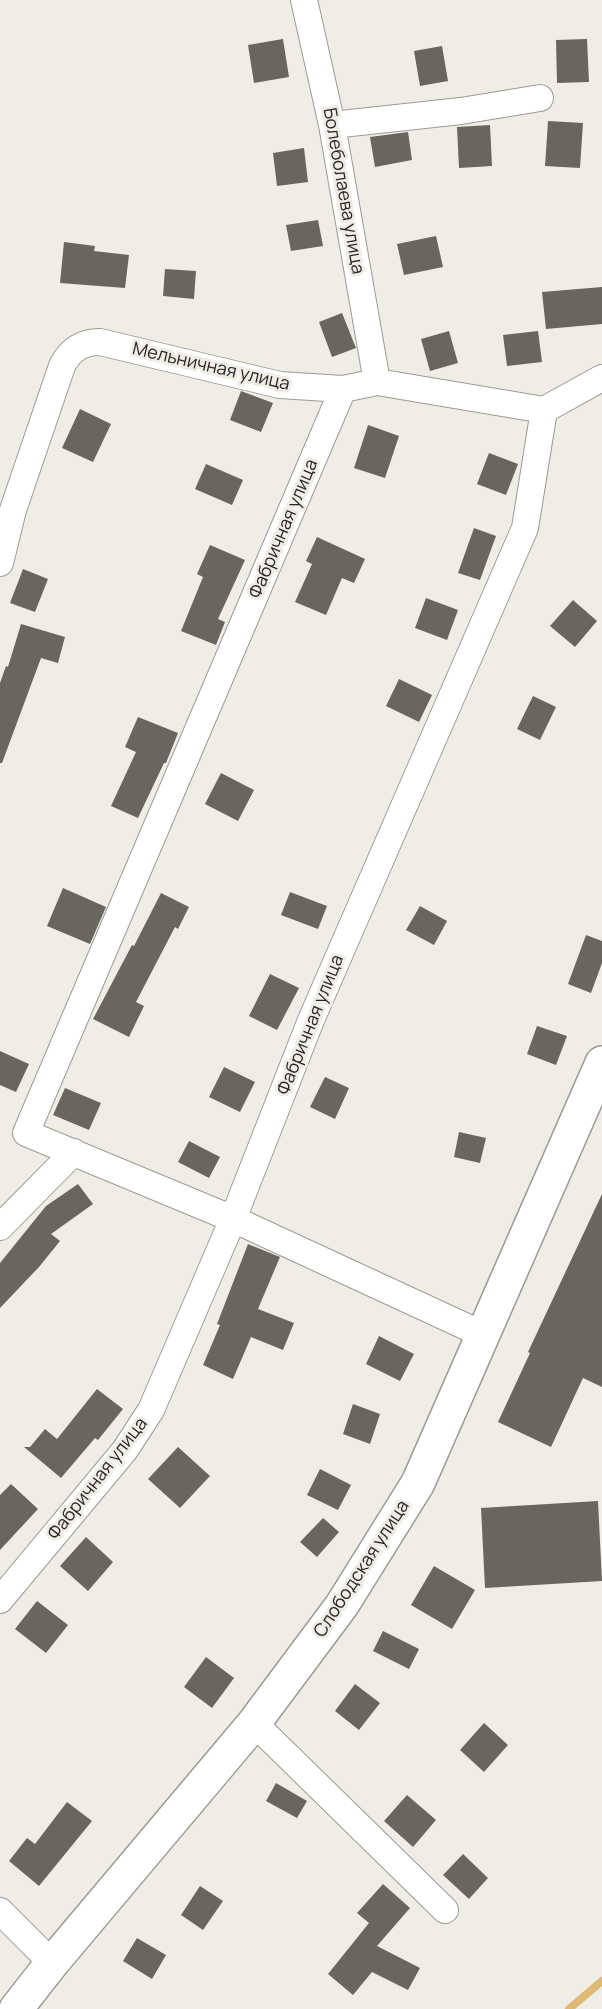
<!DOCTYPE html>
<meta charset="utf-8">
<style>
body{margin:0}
canvas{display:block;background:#f0ede6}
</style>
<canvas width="602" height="2009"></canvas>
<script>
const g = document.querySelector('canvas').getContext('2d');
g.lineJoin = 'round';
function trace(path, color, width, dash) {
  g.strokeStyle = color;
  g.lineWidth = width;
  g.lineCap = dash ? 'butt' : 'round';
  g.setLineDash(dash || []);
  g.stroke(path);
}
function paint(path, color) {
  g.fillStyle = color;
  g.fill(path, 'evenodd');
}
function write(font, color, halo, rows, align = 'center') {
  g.font = font + ' Manrope,sans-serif';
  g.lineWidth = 6;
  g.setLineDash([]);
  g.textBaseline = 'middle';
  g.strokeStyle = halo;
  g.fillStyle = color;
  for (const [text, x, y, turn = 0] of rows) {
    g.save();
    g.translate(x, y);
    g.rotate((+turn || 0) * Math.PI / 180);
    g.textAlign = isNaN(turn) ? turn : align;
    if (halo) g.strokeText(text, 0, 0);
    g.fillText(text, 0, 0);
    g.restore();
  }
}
trace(new Path2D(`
 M 569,2009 L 602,1981`), '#dfba77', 8);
paint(new Path2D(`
 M 283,39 L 289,77 L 254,83 L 248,45 Z
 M 587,39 L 589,82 L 557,83 L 556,40 Z
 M 442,46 L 448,81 L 420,86 L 414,51 Z
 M 548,121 L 583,123 L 580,168 L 545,166 Z
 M 490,125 L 492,166 L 459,168 L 457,127 Z
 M 408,132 L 412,160 L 375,167 L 370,137 Z
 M 304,148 L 308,182 L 277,186 L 273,153 Z
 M 318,220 L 323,246 L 291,251 L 286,225 Z
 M 436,236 L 443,267 L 404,275 L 397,244 Z
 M 64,242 L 95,246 L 94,251 L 129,255 L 125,288 L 60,283 Z
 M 165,269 L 196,271 L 194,299 L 163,296 Z
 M 602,287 L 602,324 L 546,329 L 542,292 Z
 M 342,313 L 356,348 L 332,357 L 319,322 Z
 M 449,331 L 458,363 L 430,371 L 421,339 Z
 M 538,331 L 542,362 L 507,366 L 503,335 Z
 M 241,391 L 273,403 L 261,432 L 230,420 Z
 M 80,409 L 111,424 L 93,462 L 62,448 Z
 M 368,425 L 399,436 L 385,478 L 354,468 Z
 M 489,453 L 518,464 L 506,495 L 477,484 Z
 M 206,464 L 243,480 L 232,505 L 195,489 Z
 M 474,528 L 496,536 L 480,580 L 458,573 Z
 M 317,537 L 365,559 L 354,583 L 342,578 L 326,615 L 295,602 L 312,564 L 306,561 Z
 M 210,545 L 245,560 L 218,619 L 225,622 L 216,645 L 181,631 L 203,577 L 197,574 Z
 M 23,569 L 48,579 L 35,612 L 10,603 Z
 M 426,598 L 458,610 L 447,640 L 415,628 Z
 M 573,600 L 597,621 L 575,647 L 550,626 Z
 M 21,624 L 65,637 L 58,663 L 41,658 L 2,763 L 0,763 L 0,683 L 6,666 L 8,667 Z
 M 399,679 L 432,695 L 419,722 L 386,706 Z
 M 533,696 L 556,707 L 540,740 L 517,729 Z
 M 138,717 L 178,733 L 166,763 L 164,763 L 138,818 L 111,806 L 136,752 L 125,747 Z
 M 221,773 L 254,790 L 238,821 L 205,804 Z
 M 63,888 L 106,907 L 90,944 L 47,926 Z
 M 290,892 L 327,906 L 318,929 L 281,915 Z
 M 161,893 L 189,907 L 178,929 L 175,927 L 136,1002 L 144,1006 L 129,1037 L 93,1019 L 132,945 L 134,946 Z
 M 420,906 L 447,921 L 434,945 L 406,930 Z
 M 586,935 L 602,941 L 602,963 L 591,993 L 568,984 Z
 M 270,974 L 299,988 L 277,1030 L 249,1016 Z
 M 537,1026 L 567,1036 L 556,1065 L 527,1054 Z
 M 0,1051 L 29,1064 L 16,1092 L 0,1085 Z
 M 224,1067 L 255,1082 L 240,1112 L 209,1097 Z
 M 325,1077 L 349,1088 L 335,1119 L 310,1107 Z
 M 65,1088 L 101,1103 L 89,1130 L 53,1115 Z
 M 459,1132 L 486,1138 L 480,1163 L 454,1157 Z
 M 189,1141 L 220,1157 L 209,1178 L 178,1162 Z
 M 78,1184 L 93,1204 L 51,1234 L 60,1241 L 39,1267 L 0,1308 L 0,1263 L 46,1206 Z
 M 602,1194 L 602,1387 L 583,1378 L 551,1447 L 498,1422 L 530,1353 L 528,1352 Z
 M 248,1244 L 280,1257 L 258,1309 L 294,1323 L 283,1350 L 251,1337 L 233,1379 L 203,1365 L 220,1325 L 217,1324 Z
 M 379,1336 L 414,1354 L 400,1381 L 366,1364 Z
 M 97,1389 L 123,1409 L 98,1440 L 95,1438 L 61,1478 L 24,1447 L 30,1447 L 45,1429 L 57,1439 Z
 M 353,1404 L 380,1414 L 370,1444 L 343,1434 Z
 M 178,1447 L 210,1476 L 180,1508 L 148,1479 Z
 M 320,1469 L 351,1485 L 338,1510 L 307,1495 Z
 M 11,1484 L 38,1509 L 0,1550 L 0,1495 Z
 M 598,1501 L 602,1581 L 485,1588 L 481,1508 Z
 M 323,1518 L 339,1532 L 317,1557 L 300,1542 Z
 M 86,1537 L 113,1562 L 88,1591 L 60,1566 Z
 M 434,1566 L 475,1590 L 452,1629 L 411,1605 Z
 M 37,1601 L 68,1625 L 46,1653 L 15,1629 Z
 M 383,1631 L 419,1649 L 409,1669 L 373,1651 Z
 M 206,1657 L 234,1678 L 212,1708 L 184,1687 Z
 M 355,1684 L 380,1703 L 359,1730 L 335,1711 Z
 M 484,1723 L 508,1745 L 484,1772 L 460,1750 Z
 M 276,1783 L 307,1801 L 297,1818 L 266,1801 Z
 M 407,1795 L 436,1820 L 413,1847 L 384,1821 Z
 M 67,1802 L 92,1821 L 39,1886 L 9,1861 L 27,1838 L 35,1844 Z
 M 463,1854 L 488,1878 L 469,1899 L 443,1875 Z
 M 383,1884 L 410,1908 L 377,1946 L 420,1968 L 408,1990 L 372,1972 L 353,1995 L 328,1974 L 369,1923 L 357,1913 Z
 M 200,1886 L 223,1901 L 203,1930 L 181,1915 Z
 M 137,1938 L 166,1955 L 152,1979 L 123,1961 Z`), '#696660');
const street = new Path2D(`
 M 304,0 L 332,125 L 377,382
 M 332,125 L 461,111 L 540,98
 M 343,389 L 26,1133 L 233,1219 L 484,1335
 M 0,563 L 13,510 L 62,366 C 70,350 81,342 100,342 L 280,385 L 343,389 L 377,382 L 544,410 L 602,378
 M 0,1227 L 74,1152
 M 0,1600 L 125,1450 L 151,1410 L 233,1219 L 311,1020 L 525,528 L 544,410
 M 254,1723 L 445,1910
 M 0,1911 L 52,1963`);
const secondary = new Path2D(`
 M 16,2009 L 52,1963 L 254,1723 L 342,1605 L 418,1483 L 602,1063`);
trace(street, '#9e9b95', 28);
trace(secondary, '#9e9b95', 36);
trace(street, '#fff', 26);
trace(secondary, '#fff', 33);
write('18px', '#282624', '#f0ede6', [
 ["Болеболаева улица",343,191,80],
 ["Мельничная улица",211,367,13],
 ["Фабричная улица",284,529,-67],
 ["Фабричная улица",311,1025,-68],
 ["Фабричная улица",98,1479,-52],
 ["Слободская улица",362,1569,-57]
]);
</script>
